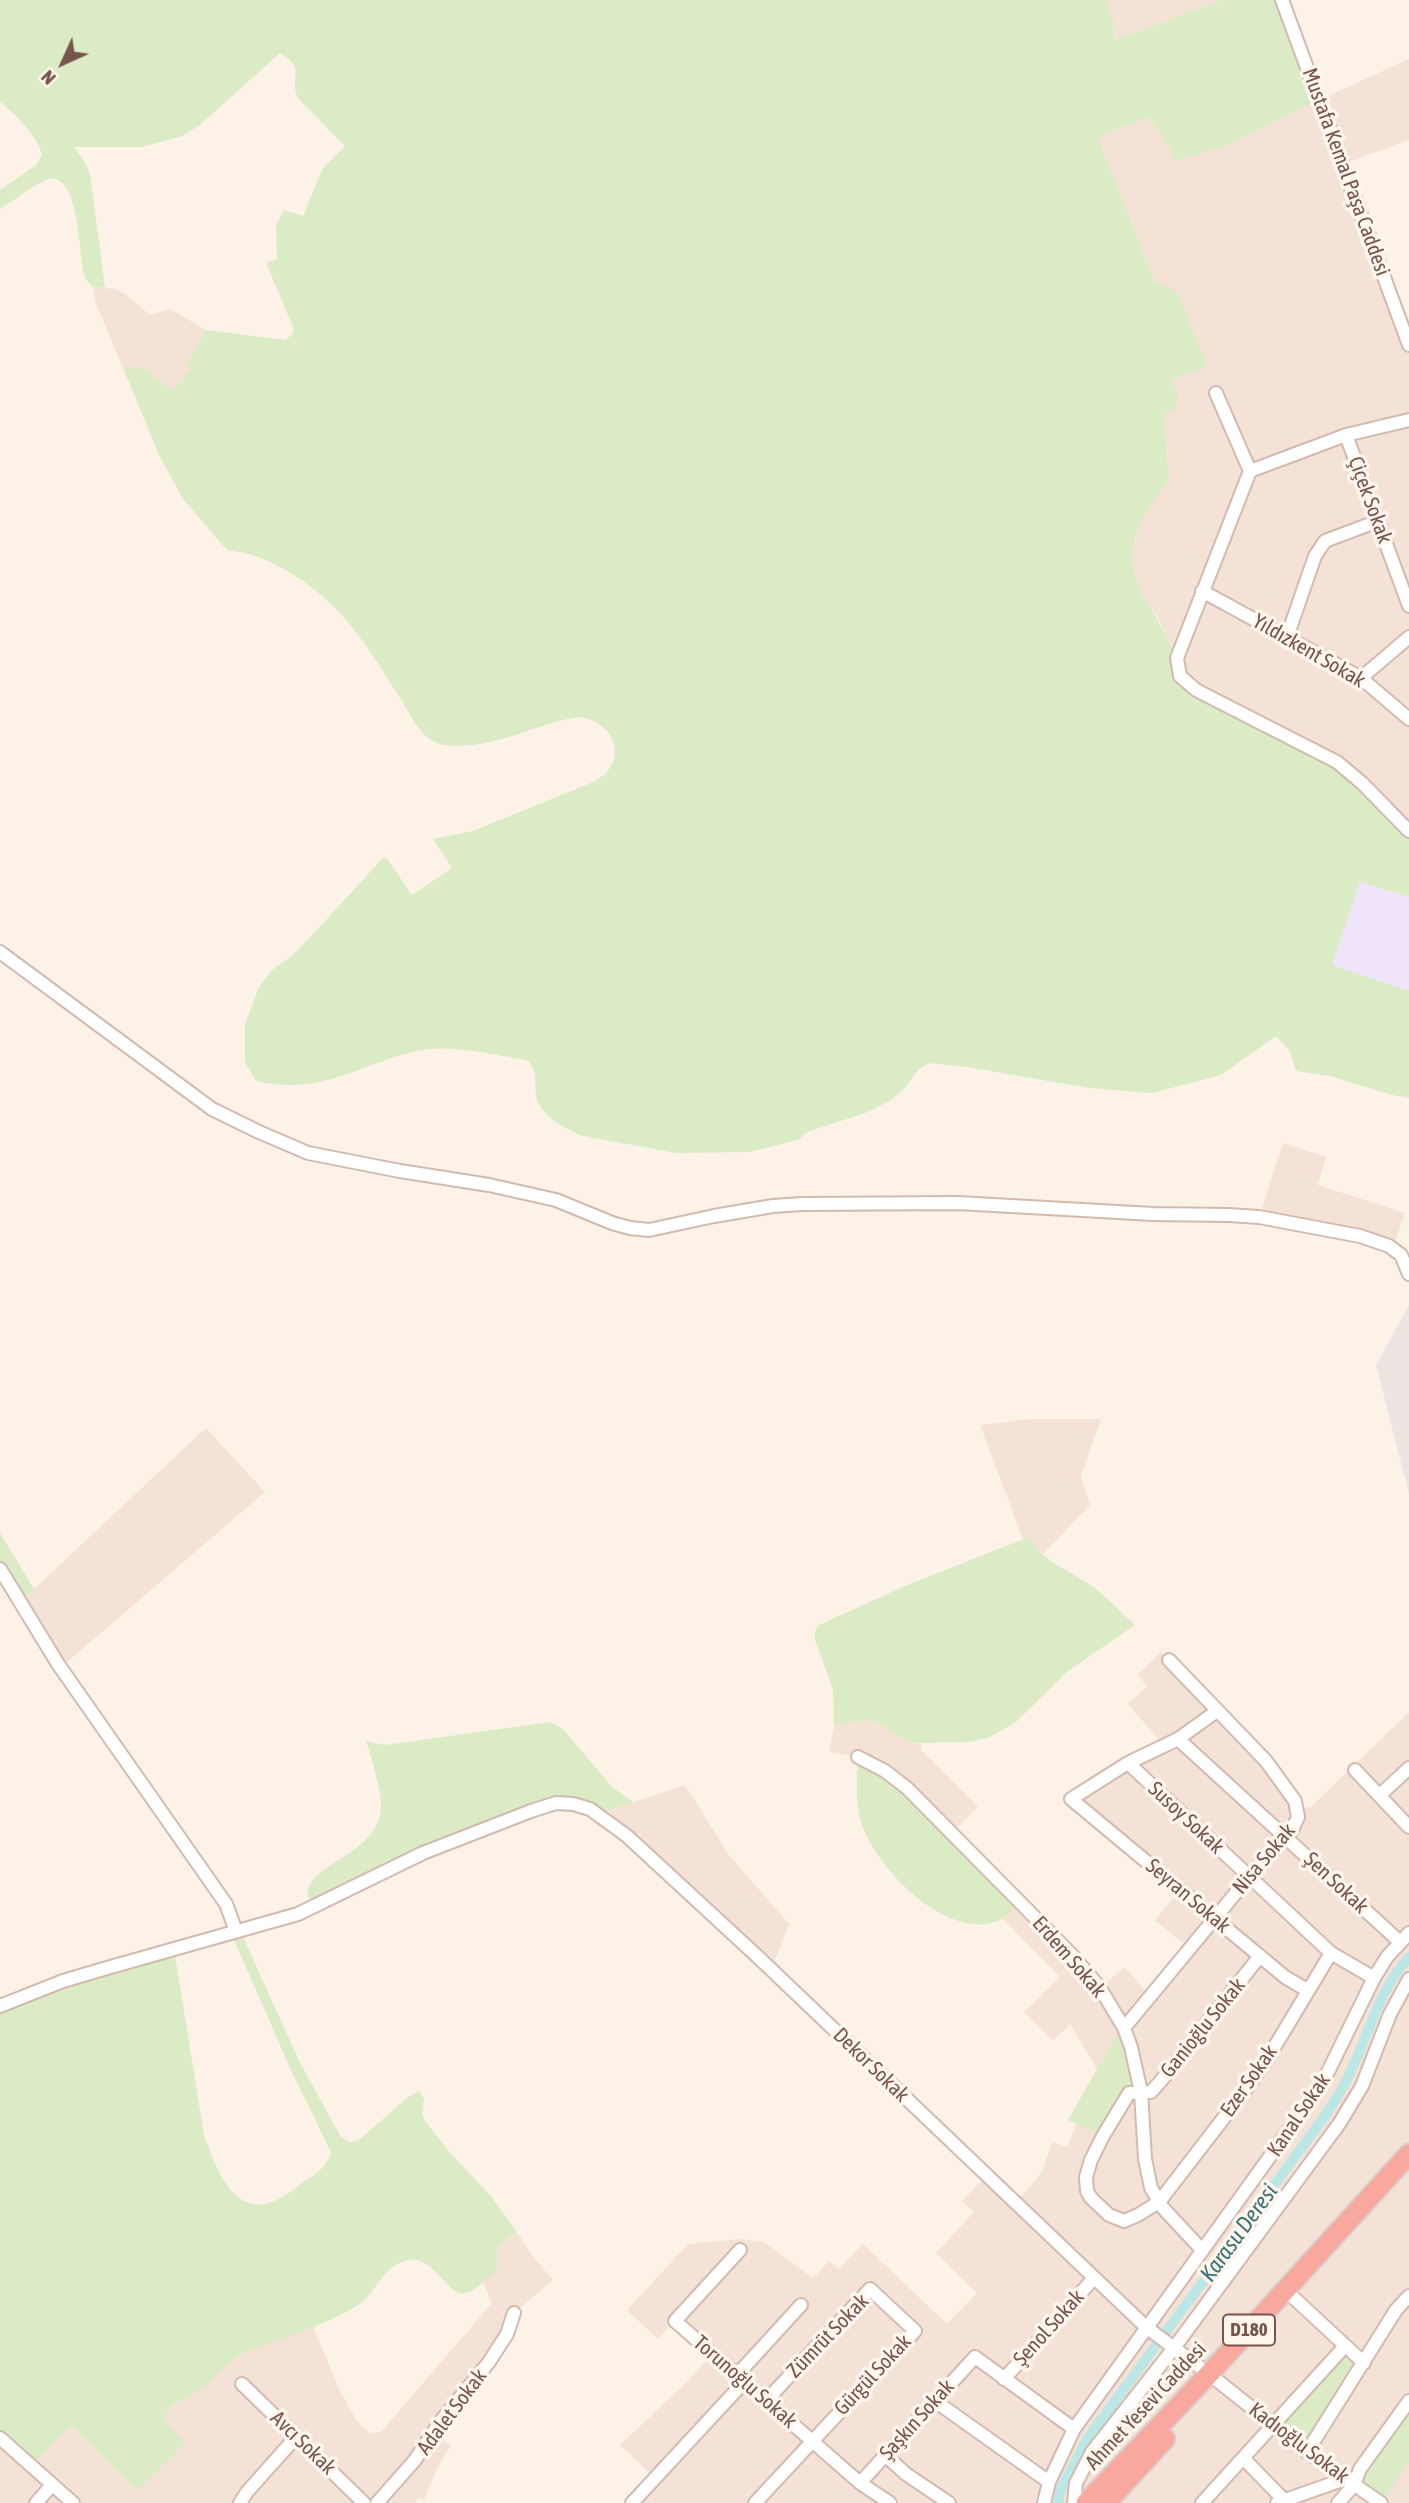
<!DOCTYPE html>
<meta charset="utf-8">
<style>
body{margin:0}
#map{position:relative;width:1409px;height:2503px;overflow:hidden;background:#fdf2e8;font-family:"Asap Condensed",sans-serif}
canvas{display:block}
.north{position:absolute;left:28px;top:28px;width:70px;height:70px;-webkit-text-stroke:5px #fff6ee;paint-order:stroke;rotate:225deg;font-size:19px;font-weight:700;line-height:28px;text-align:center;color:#78544b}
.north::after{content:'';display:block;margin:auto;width:24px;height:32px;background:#78544b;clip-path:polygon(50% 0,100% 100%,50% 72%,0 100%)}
</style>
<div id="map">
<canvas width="1409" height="2503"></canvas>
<div class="north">N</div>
</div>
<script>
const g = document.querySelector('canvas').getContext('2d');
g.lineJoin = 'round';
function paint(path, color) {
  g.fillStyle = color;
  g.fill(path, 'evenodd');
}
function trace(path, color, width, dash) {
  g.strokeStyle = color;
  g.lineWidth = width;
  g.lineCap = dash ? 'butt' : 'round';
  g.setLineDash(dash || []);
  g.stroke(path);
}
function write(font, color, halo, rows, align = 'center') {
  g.font = font + ' "Asap Condensed",sans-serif';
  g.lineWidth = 7;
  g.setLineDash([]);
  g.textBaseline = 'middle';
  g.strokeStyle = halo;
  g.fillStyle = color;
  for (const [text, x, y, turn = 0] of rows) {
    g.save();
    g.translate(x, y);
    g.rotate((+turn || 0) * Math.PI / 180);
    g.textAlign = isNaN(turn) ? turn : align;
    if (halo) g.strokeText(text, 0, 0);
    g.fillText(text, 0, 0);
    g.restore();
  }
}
paint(new Path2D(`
 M 1105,0 L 1222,0 L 1115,40 L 1114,27 Z
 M 1409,59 L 1409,140 L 1343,164 L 1409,345 L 1409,831 L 1196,690 L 1177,658 L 1160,622 L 1135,582 L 1131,558 L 1134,542 L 1141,522 L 1153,501 L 1169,480 L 1164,414 L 1172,380 L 1206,366 L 1154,281 L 1098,137 L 1149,117 L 1171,149 L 1174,161 L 1224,147 L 1319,100 Z
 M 93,287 L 114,289 L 124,293 L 150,315 L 170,309 L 206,330 L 187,363 L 192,368 L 173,391 L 143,367 L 123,368 L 95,301 Z
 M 1283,1143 L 1326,1157 L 1318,1185 L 1405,1213 L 1393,1248 L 1259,1217 Z
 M 1032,1419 L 1101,1419 L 1081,1476 L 1090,1505 L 1043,1554 L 1033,1545 L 1029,1537 L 1023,1539 L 980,1425 Z
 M 206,1428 L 265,1492 L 60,1668 L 20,1602 Z
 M 1161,1652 L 1246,1740 L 1298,1809 L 1311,1807 L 1409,1712 L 1409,2503 L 632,2503 L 655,2478 L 620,2445 L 688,2381 L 712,2354 L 675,2321 L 658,2339 L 627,2310 L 688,2244 L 740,2239 L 764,2242 L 813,2278 L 829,2261 L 839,2269 L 863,2244 L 947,2324 L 977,2293 L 936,2253 L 974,2212 L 962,2201 L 986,2176 L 1016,2203 L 1042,2172 L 1052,2142 L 1067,2147 L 1076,2124 L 1068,2120 L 1097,2069 L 1070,2024 L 1053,2041 L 1024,2012 L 1060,1977 L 1003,1919 L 1020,1902 L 1100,1988 L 1125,1967 L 1150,1996 L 1190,1949 L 1155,1920 L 1180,1890 L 1071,1799 L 1163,1745 L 1128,1704 L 1147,1686 L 1137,1675 Z
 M 867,1720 L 880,1723 L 898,1737 L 913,1743 L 921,1744 L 921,1750 L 978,1807 L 951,1834 L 858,1757 L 829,1752 L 834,1725 Z
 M 685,1785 L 729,1855 L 789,1924 L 771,1970 L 598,1814 Z
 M 517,2232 L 534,2258 L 553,2280 L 514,2313 L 507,2334 L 432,2435 L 451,2445 L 436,2471 L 424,2500 L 418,2498 L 415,2503 L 0,2503 L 0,2438 L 71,2425 L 163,2419 L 174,2402 L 185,2401 L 234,2359 L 250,2350 L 313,2326 L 340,2391 L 357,2421 L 370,2433 L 381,2432 L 492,2303 L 483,2281 L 496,2271 L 498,2248 Z`), '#f5e2d6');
paint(new Path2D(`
 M 1409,1305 L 1409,1494 L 1376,1365 Z`), '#ede5e1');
paint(new Path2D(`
 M 1360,882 L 1409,897 L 1409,1061 L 1308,1034 Z`), '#efe4fa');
paint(new Path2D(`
 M 0,0 L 1105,0 L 1112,16 L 1115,40 L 1222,0 L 1282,0 L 1319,100 L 1224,147 L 1174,161 L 1171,149 L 1149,117 L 1098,137 L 1154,281 L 1177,291 L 1207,366 L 1172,380 L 1178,396 L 1176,409 L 1164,414 L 1169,480 C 1138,521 1117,554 1147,602 C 1161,626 1175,648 1180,676 L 1337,762 L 1409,831 L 1409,897 L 1360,882 L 1332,965 L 1409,991 L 1409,1098 L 1392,1095 L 1330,1076 L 1296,1071 L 1289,1050 L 1276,1036 L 1221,1075 L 1152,1093 L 1089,1088 L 967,1067 L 930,1063 L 919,1069 L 904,1089 L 891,1100 L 868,1112 L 807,1132 L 798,1140 L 750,1152 L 677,1153 L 583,1136 C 566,1129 546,1119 538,1102 C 532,1088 541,1070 526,1060 C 489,1054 445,1042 408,1053 C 351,1069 318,1095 256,1081 L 245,1062 L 245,1024 L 259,987 L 272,970 L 293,955 L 315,932 L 382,859 L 386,857 L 412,895 L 452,868 L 433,839 L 473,831 L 593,782 C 630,764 617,722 579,717 C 532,724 497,750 445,745 C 436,744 428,739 422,732 C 414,723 408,712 402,701 C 383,672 364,639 341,614 C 313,584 268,553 227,550 L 183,499 L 160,457 L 123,368 L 143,367 L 173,391 L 192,368 L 187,364 L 206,330 L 285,340 L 293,334 L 293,327 L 266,263 L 277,259 L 276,225 L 284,210 L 303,216 L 323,168 L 345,146 L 298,98 C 288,76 308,69 280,53 L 200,125 L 182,136 L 142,147 L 74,147 L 86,164 L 90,174 L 105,288 L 93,287 C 89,283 85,280 84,274 C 79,255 79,166 46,180 C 30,187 15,200 0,209 L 0,190 L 36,165 L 42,155 C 38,136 15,114 0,102 Z
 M 0,1533 L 34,1589 L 20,1602 L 0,1569 Z
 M 1029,1537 C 1040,1560 1069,1570 1089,1584 C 1106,1596 1120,1611 1135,1625 L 1068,1671 L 1016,1722 L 988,1738 L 967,1742 L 913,1743 L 898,1737 L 880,1723 L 867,1720 L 834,1725 L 833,1689 L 815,1640 L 815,1631 L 819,1625 L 905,1586 Z
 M 550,1722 L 563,1729 L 612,1787 L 633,1802 L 598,1814 L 573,1804 L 531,1811 L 311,1908 C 310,1901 306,1893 309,1887 C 317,1863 376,1852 381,1810 C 383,1796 371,1756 366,1741 L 384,1745 L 400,1743 Z
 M 858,1757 L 878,1766 L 1020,1902 C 1012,1910 1005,1919 995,1922 C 943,1938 875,1867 861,1822 C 855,1802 857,1779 858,1757 Z
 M 240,1930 L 300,2063 L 341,2137 L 350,2142 L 358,2141 L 408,2097 L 419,2091 L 424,2099 L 422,2114 L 425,2121 L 452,2155 L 491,2196 L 517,2232 C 499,2247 496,2243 498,2267 L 496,2271 C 488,2278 476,2290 466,2293 C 447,2299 433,2250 404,2261 C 380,2269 376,2295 355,2307 C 334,2319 309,2329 287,2337 C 269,2344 249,2348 233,2360 C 218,2371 192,2403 174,2403 L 163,2419 L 185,2443 L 138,2491 L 71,2425 L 31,2466 L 0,2438 L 0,2006 L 174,1949 L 204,2135 C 214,2163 231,2214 269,2203 C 282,2199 292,2191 302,2183 C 314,2175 328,2167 331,2152 L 290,2068 L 231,1933 Z
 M 1123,2025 L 1141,2092 L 1129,2093 L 1103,2136 L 1068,2120 Z
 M 1345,2346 L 1364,2363 L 1307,2452 L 1274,2425 Z
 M 1409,2401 L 1409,2461 L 1382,2503 L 1354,2485 Z`), '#daebc5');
trace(new Path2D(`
 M 1058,2503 L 1061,2489 L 1087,2439 L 1325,2116 C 1332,2104 1341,2092 1347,2079 C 1368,2038 1377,1992 1409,1957`), '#bbe7e7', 10);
const minor = new Path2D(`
 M 1282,0 L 1409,345
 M 1216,393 L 1250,471
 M 1409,420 L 1346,435 L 1250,471 L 1177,658 L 1180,676 L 1196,690 L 1337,762 L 1362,783 L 1409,831
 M 1346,435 L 1409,606
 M 1202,591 L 1361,678 L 1409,719
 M 1287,637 L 1315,556 L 1325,541 L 1378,521
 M 1361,678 L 1409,637
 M 0,952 L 212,1109 L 259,1132 L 308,1153 L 400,1171 L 489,1185 L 556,1200 L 612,1223 L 630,1228 L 649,1230 L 714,1216 L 773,1206 L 802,1204 L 958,1203 L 1153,1214 L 1229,1215 L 1259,1217 L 1360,1236 L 1389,1246 L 1401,1255 L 1409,1274
 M 0,1569 L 58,1664 L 226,1904 L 236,1931
 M 1217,1711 L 1178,1739 L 1128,1763 L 1071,1799 L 1285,1977 L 1307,1990
 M 1178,1739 L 1400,1942
 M 858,1757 L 885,1771 L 907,1788 L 1072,1955 L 1100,1988 L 1124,2028 L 1131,2047 L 1141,2092 L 1145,2159 L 1151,2188 L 1163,2208 L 1202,2250
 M 1128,1763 L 1331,1953 L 1374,1978
 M 1355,1770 L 1409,1827
 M 1380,1795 L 1409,1768
 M 1260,1956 L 1160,2082 L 1151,2092 L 1129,2093 L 1103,2136 L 1091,2160 L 1086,2177 L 1087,2191 L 1091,2198 L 1109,2215 L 1124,2221 L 1138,2215 L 1159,2202 L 1243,2093 L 1266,2061 L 1331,1953
 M 0,2006 L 63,1981 L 107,1968 L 298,1914 L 423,1853 L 531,1811 L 556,1803 L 573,1804 L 590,1809 L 627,1836 L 758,1957 L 1146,2327 L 1209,2374
 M 1124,2028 L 1249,1877 L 1292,1830 L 1298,1817 L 1295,1801 L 1266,1761 L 1169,1660
 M 740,2250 L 675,2321 L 860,2483 L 890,2503
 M 1294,2298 L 1364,2363
 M 737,2375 L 801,2305
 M 1004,2379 L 1094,2278
 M 1218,2381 L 1307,2452 L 1381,2503
 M 242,2384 L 364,2503
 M 935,2401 L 1049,2482
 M 0,2438 L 73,2503
 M 1307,2452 L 1396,2310 L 1409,2296
 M 885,2455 L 906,2474 L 949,2503
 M 1244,2459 L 1283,2499
 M 860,2483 L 975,2357 L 1074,2429
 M 36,2503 L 52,2485
 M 240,2503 L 247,2492 L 296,2437
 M 377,2503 L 415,2460 L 440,2422 L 489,2362 L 507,2334 L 514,2313
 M 632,2503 L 744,2382
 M 755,2503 L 915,2331 L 870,2289 L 766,2401
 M 1044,2503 L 1049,2482 L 1074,2429 L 1322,2084 L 1374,1978 L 1387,1957 L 1409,1933
 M 1074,2503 L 1076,2483 L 1092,2452 L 1174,2348 L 1339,2124 L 1362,2086 L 1390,2014 L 1409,1979
 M 1202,2503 L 1345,2346
 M 1277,2503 L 1345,2479
 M 1338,2503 L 1354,2485 L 1360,2469 L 1409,2401`);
const highway = new Path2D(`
 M 1086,2503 L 1209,2374 L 1409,2154
 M 1106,2503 L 1165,2439`);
trace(minor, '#d2baaf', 16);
trace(highway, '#d9cfcd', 23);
trace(minor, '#fff', 12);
trace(highway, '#f8a89d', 19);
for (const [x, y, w] of [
 [1249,2330,52]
]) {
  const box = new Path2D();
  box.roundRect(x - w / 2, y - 15.5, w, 31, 5);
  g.fillStyle = '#fff6ee';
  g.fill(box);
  trace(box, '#78544b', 2);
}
write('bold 19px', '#78544b', null, [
 ["D180",1249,2330]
]);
write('21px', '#78544b', '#fff6ee', [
 ["Mustafa Kemal Paşa Caddesi",1346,172,70],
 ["Çiçek Sokak",1370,500,70],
 ["Yıldızkent Sokak",1309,651,30],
 ["Susoy Sokak",1186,1818,43],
 ["Nisa Sokak",1264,1859,-50],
 ["Şen Sokak",1336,1883,43],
 ["Seyran Sokak",1188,1896,40],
 ["Erdem Sokak",1069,1957,49],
 ["Ganioğlu Sokak",1203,2028,-51],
 ["Dekor Sokak",871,2065,44],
 ["Ezer Sokak",1249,2081,-55],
 ["Kanal Sokak",1299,2115,-56],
 ["Şenol Sokak",1049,2328,-48],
 ["Zümrüt Sokak",828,2336,-46],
 ["Gürgül Sokak",873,2375,-47],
 ["Torunoğlu Sokak",745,2382,41],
 ["Ahmet Yesevi Caddesi",1146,2406,-47],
 ["Adalet Sokak",452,2412,-53],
 ["Şaşkın Sokak",917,2420,-48],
 ["Avcı Sokak",303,2443,44],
 ["Kadıoğlu Sokak",1299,2443,37]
]);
write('italic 23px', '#3a7476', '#fff6ee', [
 ["Karasu Deresi",1239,2233,-54]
]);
</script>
